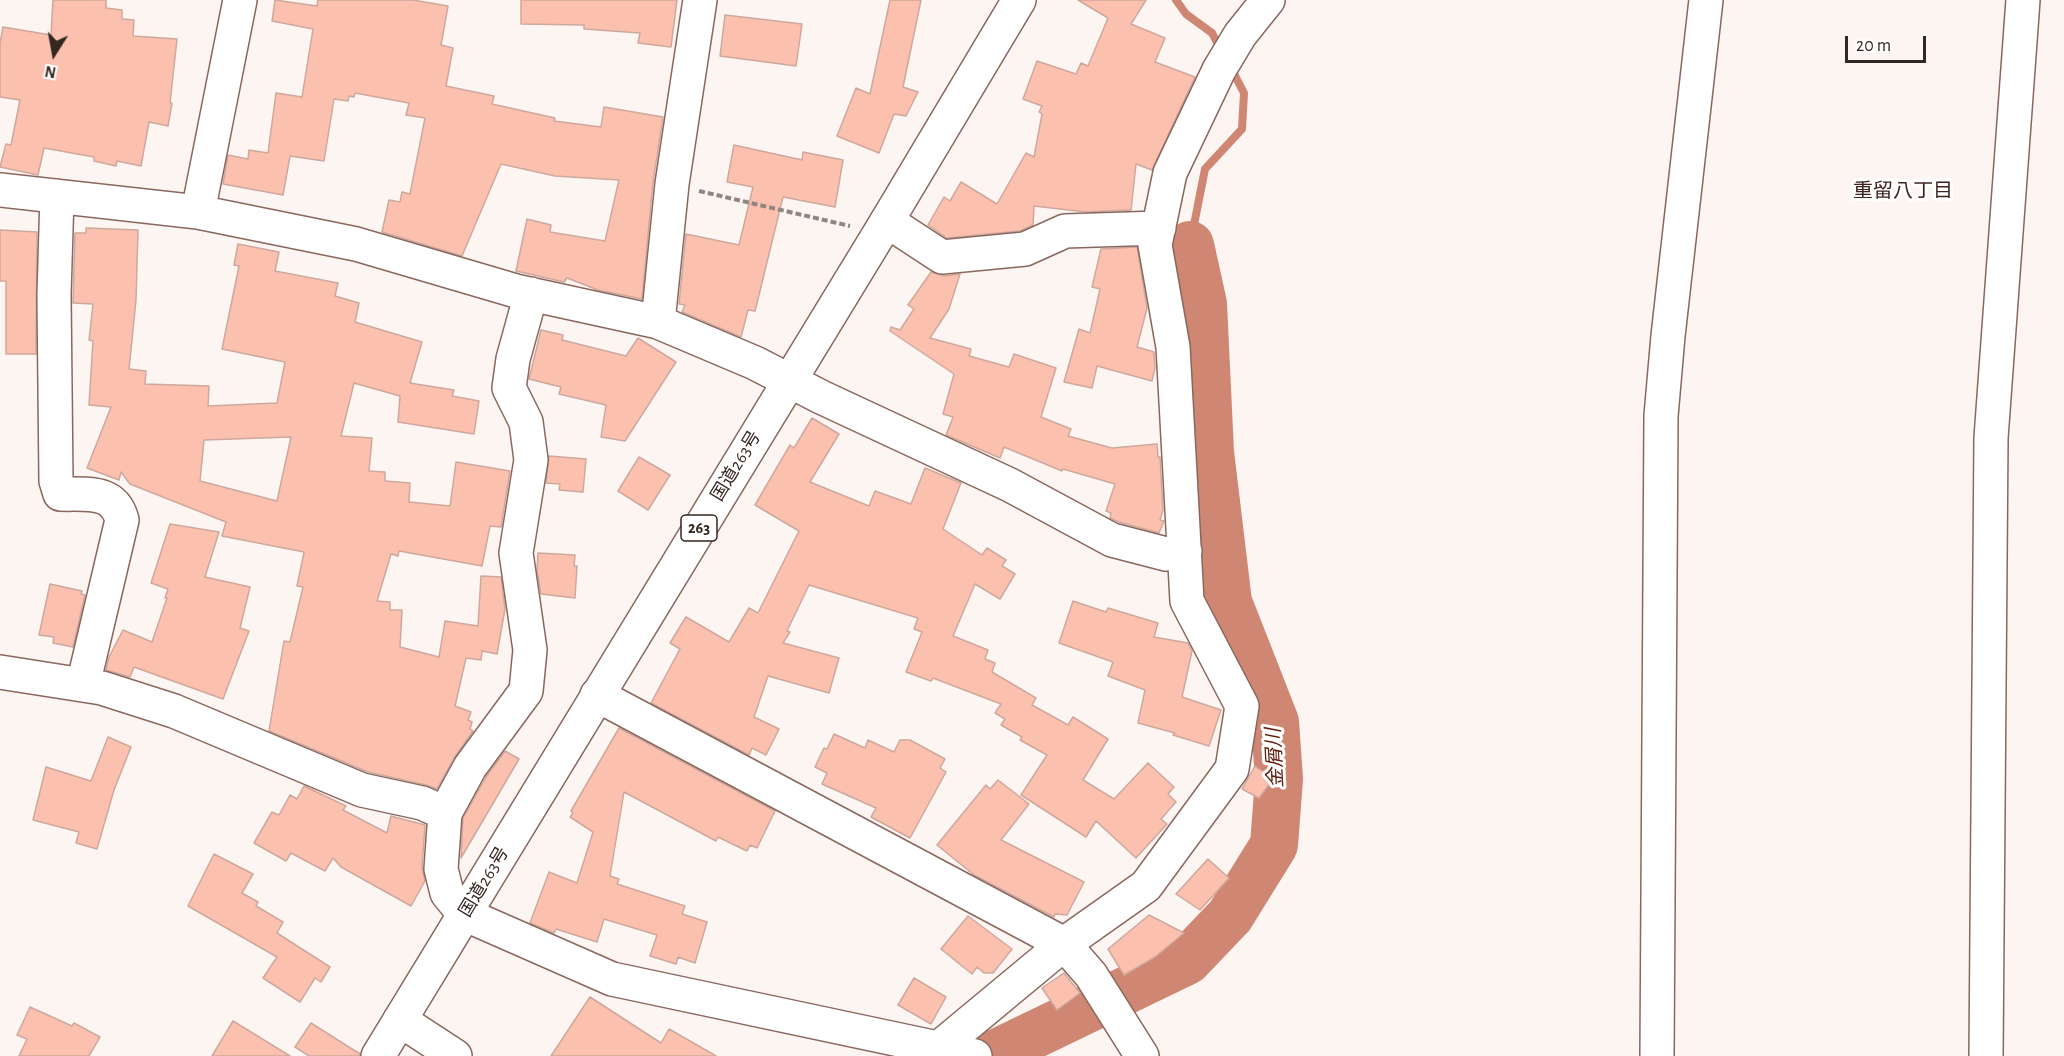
<!DOCTYPE html>
<meta charset="utf-8">
<style>
body{margin:0}
#map{position:relative;width:2064px;height:1056px;overflow:hidden;background:#fdf5f2;font-family:"Alegreya Sans",sans-serif}
canvas{display:block}
.north{position:absolute;left:24px;top:24px;width:60px;height:60px;-webkit-text-stroke:4px #fff;paint-order:stroke;rotate:191deg;font-size:16px;font-weight:700;line-height:24px;text-align:center;color:#342621}
.north::after{content:'';display:block;margin:auto;width:21px;height:27px;background:#342621;clip-path:polygon(50% 0,100% 100%,50% 72%,0 100%)}
.scale{position:absolute;left:1845px;top:36px;width:81px;height:27px;box-sizing:border-box;border:3px solid #342621;border-top:0;padding-left:8px;font-size:18px;line-height:21px;white-space:nowrap;color:#342621;-webkit-text-stroke:4px #fff;paint-order:stroke}
</style>
<div id="map">
<canvas width="2064" height="1056"></canvas>
<div class="north">N</div>
<div class="scale">20 m</div>
</div>
<script>
const g = document.querySelector('canvas').getContext('2d');
g.lineJoin = 'round';
function trace(path, color, width, dash) {
  g.strokeStyle = color;
  g.lineWidth = width;
  g.lineCap = dash ? 'butt' : 'round';
  g.setLineDash(dash || []);
  g.stroke(path);
}
function paint(path, color) {
  g.fillStyle = color;
  g.fill(path, 'evenodd');
}
function write(font, color, halo, rows, align = 'center') {
  g.font = font + ' "Alegreya Sans","Noto Sans JP",sans-serif';
  g.lineWidth = 6;
  g.setLineDash([]);
  g.textBaseline = 'middle';
  g.strokeStyle = halo;
  g.fillStyle = color;
  for (const [text, x, y, turn = 0] of rows) {
    g.save();
    g.translate(x, y);
    g.rotate((+turn || 0) * Math.PI / 180);
    g.textAlign = isNaN(turn) ? turn : align;
    if (halo) g.strokeText(text, 0, 0);
    g.fillText(text, 0, 0);
    g.restore();
  }
}
trace(new Path2D(`
 M 1176,0 L 1186,14 L 1212,33 L 1221,50
 M 1190,245 L 1205,169 L 1242,129 L 1244,93 L 1230,66`), '#cf8774', 8);
trace(new Path2D(`
 M 990,1056 L 1187,961 L 1230,916 L 1274,845 L 1279,779 L 1275,722 L 1228,602 L 1210,452 L 1203,304 L 1190,245`), '#cf8774', 48);
const building = new Path2D(`
 M 53,0 L 106,0 L 106,8 L 122,10 L 122,19 L 134,20 L 133,36 L 177,39 L 170,103 L 172,103 L 168,126 L 149,122 L 141,166 L 117,161 L 116,166 L 94,161 L 94,157 L 44,148 L 38,175 L 0,167 L 6,144 L 11,145 L 20,100 L 0,97 L 0,43 L 3,27 L 51,35 Z
 M 275,0 L 317,6 L 318,0 L 413,0 L 448,6 L 441,45 L 453,48 L 446,86 L 494,96 L 492,104 L 555,118 L 554,121 L 601,127 L 604,107 L 663,117 L 653,182 L 642,299 L 598,290 L 567,278 L 564,282 L 516,271 L 527,219 L 551,225 L 550,232 L 605,241 L 619,180 L 555,176 L 501,164 L 462,256 L 382,232 L 389,200 L 400,202 L 402,192 L 410,194 L 425,118 L 406,115 L 409,103 L 355,93 L 354,97 L 349,96 L 348,101 L 334,99 L 324,161 L 290,156 L 283,195 L 223,184 L 228,155 L 248,159 L 249,150 L 268,153 L 276,93 L 302,97 L 313,29 L 272,21 Z
 M 521,0 L 677,0 L 671,47 L 638,43 L 640,33 L 584,29 L 584,25 L 521,24 Z
 M 890,0 L 921,0 L 903,87 L 918,92 L 906,116 L 894,114 L 879,153 L 837,136 L 856,88 L 870,94 Z
 M 1078,0 L 1146,0 L 1131,24 L 1165,38 L 1155,62 L 1195,77 L 1152,170 L 1136,164 L 1131,210 L 1086,212 L 1034,206 L 1033,225 L 1020,231 L 947,238 L 928,225 L 944,197 L 950,201 L 961,182 L 997,204 L 1026,153 L 1034,157 L 1042,114 L 1039,112 L 1042,106 L 1023,99 L 1037,61 L 1076,74 L 1081,63 L 1088,66 L 1108,18 Z
 M 725,15 L 802,24 L 796,66 L 720,56 Z
 M 734,145 L 802,160 L 803,152 L 843,160 L 835,207 L 783,197 L 755,311 L 748,310 L 741,337 L 682,312 L 685,305 L 679,304 L 686,234 L 739,245 L 753,187 L 727,182 Z
 M 86,228 L 138,230 L 136,300 L 129,369 L 146,371 L 145,384 L 209,386 L 208,406 L 277,403 L 285,362 L 222,349 L 239,266 L 234,265 L 238,244 L 279,252 L 275,271 L 338,283 L 335,296 L 359,303 L 355,322 L 422,342 L 410,383 L 454,390 L 452,396 L 479,401 L 474,434 L 398,422 L 400,396 L 354,383 L 341,436 L 372,438 L 369,471 L 385,472 L 385,481 L 410,483 L 409,502 L 450,506 L 456,462 L 510,471 L 501,527 L 490,526 L 482,566 L 399,551 L 398,556 L 391,554 L 377,601 L 390,602 L 390,610 L 402,610 L 400,647 L 439,657 L 445,621 L 478,626 L 481,576 L 501,577 L 505,609 L 497,654 L 482,651 L 481,660 L 466,658 L 455,706 L 471,712 L 468,720 L 472,722 L 470,729 L 473,731 L 454,758 L 437,789 L 426,785 L 368,772 L 269,731 L 284,641 L 290,642 L 303,587 L 297,586 L 304,552 L 222,536 L 226,522 L 130,484 L 121,472 L 119,480 L 87,468 L 111,407 L 89,405 L 93,341 L 89,340 L 93,304 L 73,303 L 75,233 L 86,233 ZM 291,437 L 277,501 L 200,481 L 204,440 Z
 M 0,230 L 37,232 L 36,354 L 6,354 L 6,281 L 0,281 Z
 M 1137,247 L 1147,308 L 1137,347 L 1154,352 L 1155,368 L 1152,381 L 1097,366 L 1092,388 L 1064,382 L 1079,329 L 1090,333 L 1100,289 L 1092,287 L 1101,249 Z
 M 931,272 L 944,276 L 960,274 L 949,309 L 930,338 L 971,349 L 969,356 L 1009,367 L 1014,354 L 1056,368 L 1041,417 L 1071,429 L 1068,436 L 1112,448 L 1157,444 L 1158,457 L 1160,457 L 1163,510 L 1160,520 L 1164,521 L 1159,533 L 1119,522 L 1110,518 L 1111,513 L 1106,511 L 1115,484 L 1063,469 L 1062,471 L 1004,447 L 1000,458 L 946,435 L 953,417 L 943,414 L 954,374 L 890,331 L 891,327 L 900,330 L 914,309 L 908,305 Z
 M 541,330 L 563,335 L 562,340 L 626,356 L 638,338 L 676,362 L 625,441 L 601,437 L 606,405 L 559,394 L 561,387 L 529,379 Z
 M 812,418 L 839,434 L 810,482 L 869,506 L 875,491 L 911,504 L 925,468 L 961,483 L 943,529 L 982,555 L 987,548 L 1006,560 L 1002,566 L 1015,574 L 1000,599 L 975,584 L 953,636 L 988,650 L 985,659 L 995,663 L 992,672 L 1036,698 L 1032,705 L 1068,725 L 1073,717 L 1108,739 L 1083,780 L 1114,799 L 1148,763 L 1174,787 L 1168,794 L 1176,802 L 1161,819 L 1167,824 L 1136,858 L 1096,821 L 1086,837 L 1021,795 L 1047,755 L 1020,740 L 1022,737 L 1001,725 L 1005,719 L 995,713 L 1001,704 L 933,678 L 931,681 L 906,672 L 922,632 L 914,629 L 918,618 L 809,585 L 787,631 L 790,632 L 783,643 L 839,658 L 829,693 L 768,676 L 754,717 L 779,729 L 766,755 L 752,748 L 749,755 L 651,703 L 680,649 L 670,643 L 686,617 L 729,642 L 749,608 L 758,613 L 799,531 L 755,505 L 790,445 L 794,448 Z
 M 549,456 L 586,459 L 583,492 L 559,490 L 560,484 L 546,483 Z
 M 639,457 L 670,475 L 648,510 L 618,491 Z
 M 170,524 L 219,532 L 205,577 L 250,587 L 240,628 L 249,631 L 223,699 L 134,667 L 130,677 L 106,670 L 109,657 L 123,630 L 152,642 L 167,598 L 165,598 L 168,589 L 151,583 Z
 M 538,553 L 575,555 L 574,566 L 577,566 L 575,598 L 541,594 L 537,570 Z
 M 50,584 L 82,591 L 81,594 L 85,595 L 73,647 L 53,643 L 54,637 L 39,635 Z
 M 1073,601 L 1106,612 L 1108,608 L 1158,623 L 1154,637 L 1188,643 L 1192,651 L 1182,697 L 1221,710 L 1209,746 L 1173,735 L 1175,733 L 1138,723 L 1145,690 L 1108,676 L 1113,662 L 1059,643 Z
 M 619,728 L 775,811 L 757,848 L 750,845 L 747,851 L 718,837 L 716,841 L 624,792 L 610,876 L 619,879 L 617,884 L 685,906 L 682,914 L 707,922 L 695,963 L 678,957 L 676,964 L 650,956 L 657,935 L 604,919 L 597,942 L 556,929 L 554,933 L 530,923 L 549,872 L 577,883 L 593,832 L 570,817 L 573,813 L 571,811 Z
 M 834,734 L 865,748 L 868,740 L 894,752 L 900,740 L 910,740 L 945,759 L 940,768 L 946,772 L 910,838 L 871,817 L 876,808 L 822,784 L 827,773 L 815,767 L 824,748 L 827,749 Z
 M 108,737 L 131,747 L 114,790 L 97,849 L 76,843 L 79,832 L 33,820 L 46,767 L 91,781 Z
 M 505,751 L 519,759 L 461,858 L 463,818 L 486,777 Z
 M 1255,766 L 1273,779 L 1259,798 L 1242,789 Z
 M 998,780 L 1029,804 L 1001,840 L 1084,882 L 1067,915 L 1055,914 L 1054,917 L 974,875 L 937,845 L 986,785 L 990,789 Z
 M 304,786 L 346,806 L 343,810 L 387,833 L 391,816 L 425,825 L 422,868 L 425,881 L 411,906 L 341,867 L 333,858 L 325,871 L 291,853 L 286,861 L 254,843 L 272,812 L 279,815 L 290,795 L 297,799 Z
 M 214,854 L 253,874 L 242,893 L 258,902 L 256,906 L 283,922 L 277,933 L 330,967 L 321,982 L 315,978 L 300,1002 L 263,978 L 277,957 L 188,906 Z
 M 1208,859 L 1229,878 L 1200,910 L 1176,894 Z
 M 1149,915 L 1184,933 L 1155,957 L 1124,975 L 1108,949 Z
 M 968,916 L 1012,949 L 993,973 L 984,973 L 977,967 L 972,974 L 941,949 Z
 M 1064,973 L 1080,993 L 1057,1010 L 1042,988 Z
 M 914,978 L 946,997 L 931,1024 L 898,1005 Z
 M 590,997 L 661,1043 L 669,1029 L 716,1056 L 551,1056 Z
 M 30,1007 L 72,1026 L 74,1023 L 100,1037 L 89,1056 L 19,1056 L 27,1039 L 17,1035 Z
 M 233,1021 L 290,1056 L 212,1056 Z
 M 311,1023 L 360,1054 L 359,1056 L 309,1056 L 295,1047 Z`);
paint(building, '#fcc0af');
trace(building, '#cea89d', 1.5);
const minor = new Path2D(`
 M 0,190 L 198,212 L 356,244 L 516,291 L 658,322 L 755,363 L 821,397 L 1010,485 L 1112,540 L 1166,554 L 1185,551
 M 57,196 L 54,295 L 56,481 L 60,494 C 87,495 114,489 122,520 L 83,685
 M 198,212 L 240,0
 M 887,221 L 942,257 L 1025,249 L 1065,231 L 1159,228
 M 658,322 L 672,184 L 700,0
 M 0,672 L 102,688 L 174,711 L 362,790 L 422,803 L 445,813 L 441,869 L 447,893 L 464,914 L 612,979 L 975,1056
 M 597,695 L 1064,944 L 1091,975 L 1142,1056
 M 445,813 L 470,767 L 526,691 L 530,650 L 516,553 L 531,460 L 526,422 L 509,388 L 513,359 L 531,294
 M 400,1020 L 455,1056
 M 929,1056 L 1064,944 L 1146,886 L 1232,769 L 1242,706 L 1187,601 L 1173,347 L 1155,245 L 1170,173 L 1219,70 L 1240,35 L 1268,0
 M 1657,1056 L 1661,416 L 1668,336 L 1706,0
 M 1986,1056 L 1991,438 L 2023,0`);
const highway = new Path2D(`
 M 378,1056 L 887,221 L 1019,0`);
trace(minor, '#8a675d', 36);
trace(highway, '#8a675d', 36);
trace(new Path2D(`
 M 699,191 L 850,226`), '#908581', 4, [6, 3]);
trace(minor, '#fff', 33);
trace(highway, '#fff', 33);
for (const [x, y, w] of [
 [699,528,36]
]) {
  const box = new Path2D();
  box.roundRect(x - w / 2, y - 13, w, 26, 4.5);
  g.fillStyle = '#fff';
  g.fill(box);
  trace(box, '#342621', 1.5);
}
write('bold 16px', '#342621', null, [
 ["263",699,528]
]);
write('18px', '#342621', '#fff', [
 ["国道263号",736,466,-59],
 ["国道263号",484,882,-59]
]);
write('20px', '#3f221a', '#fff', [
 ["重留八丁目",1903,191]
]);
write('italic 20px', '#60200e', '#fff', [
 ["金屑川",1275,758,-93]
]);
</script>
